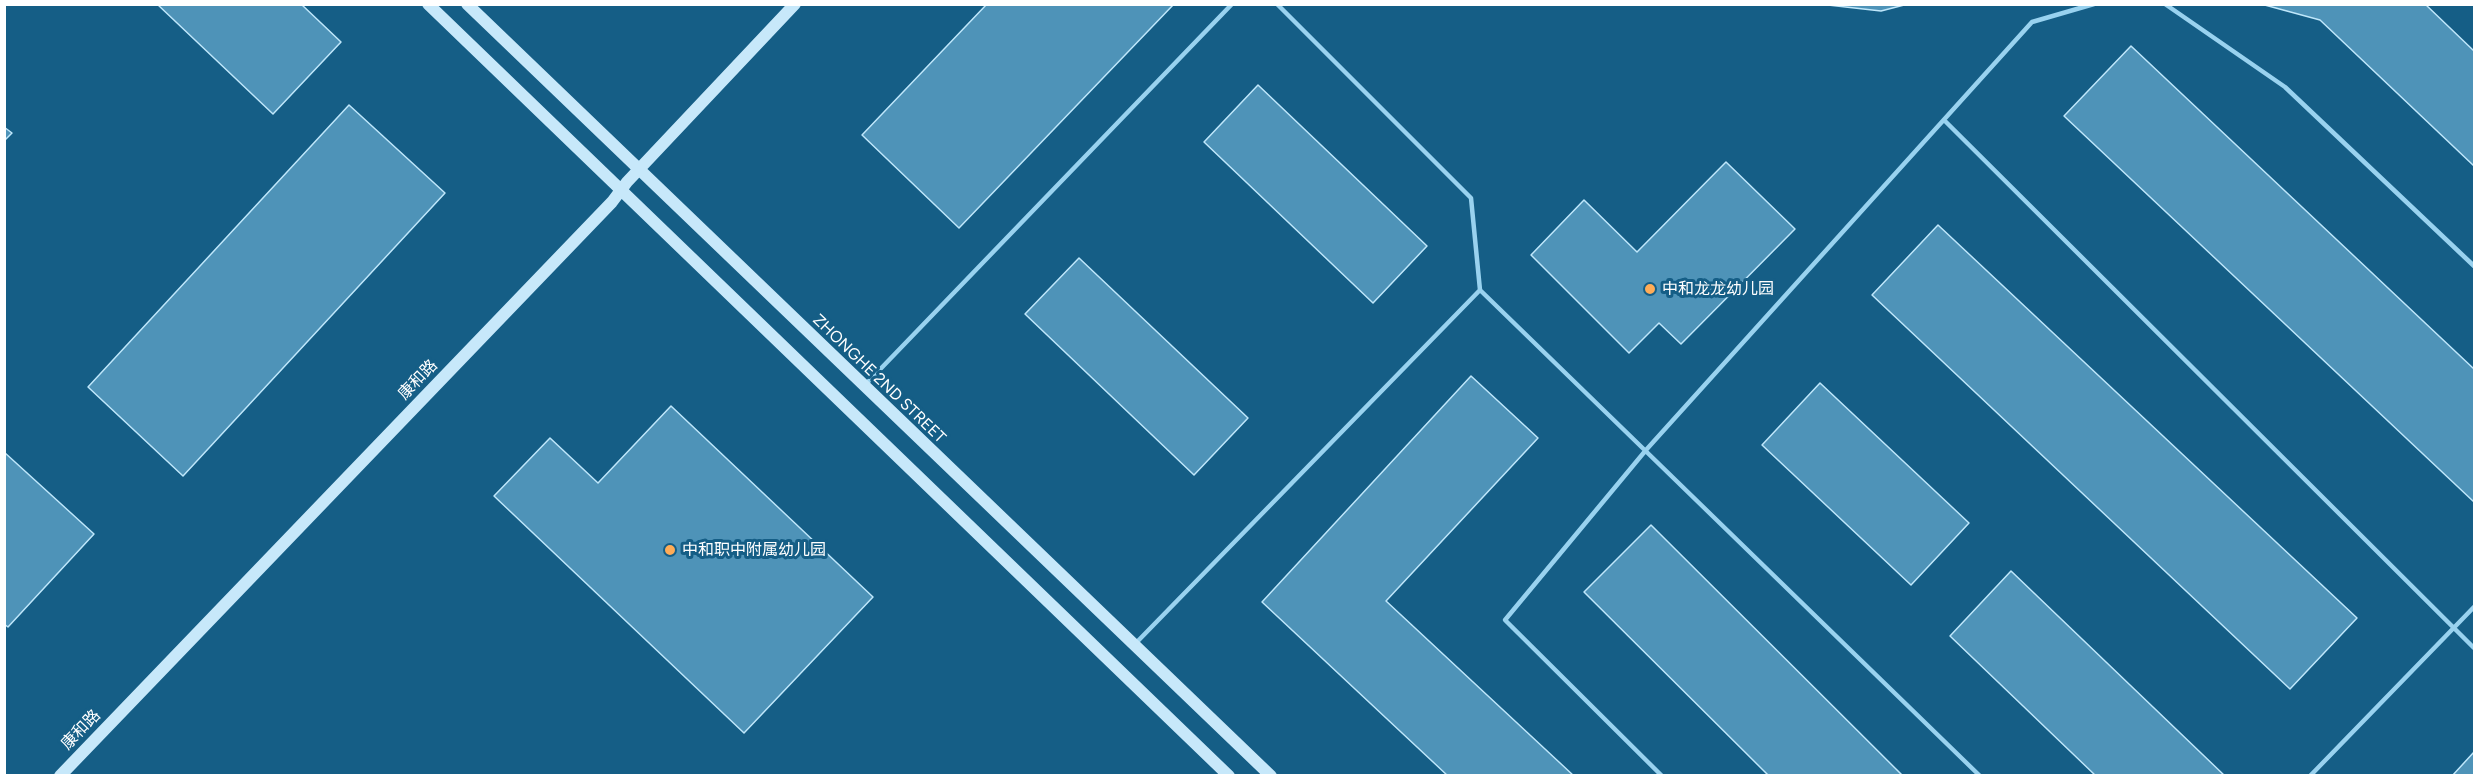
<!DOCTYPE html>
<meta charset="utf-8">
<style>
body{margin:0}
#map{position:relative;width:2479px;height:780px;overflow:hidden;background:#155e86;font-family:Figtree,sans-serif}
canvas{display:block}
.frame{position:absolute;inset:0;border:6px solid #fff;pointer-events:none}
</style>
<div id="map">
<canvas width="2479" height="780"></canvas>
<div class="frame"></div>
</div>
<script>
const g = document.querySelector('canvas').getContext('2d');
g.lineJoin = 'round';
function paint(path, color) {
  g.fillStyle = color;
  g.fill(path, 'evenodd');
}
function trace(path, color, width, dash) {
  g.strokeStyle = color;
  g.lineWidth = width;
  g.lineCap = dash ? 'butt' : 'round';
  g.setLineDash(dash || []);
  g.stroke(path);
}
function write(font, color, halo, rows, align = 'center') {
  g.font = font + ' Figtree,"Noto Sans SC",sans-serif';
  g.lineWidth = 6;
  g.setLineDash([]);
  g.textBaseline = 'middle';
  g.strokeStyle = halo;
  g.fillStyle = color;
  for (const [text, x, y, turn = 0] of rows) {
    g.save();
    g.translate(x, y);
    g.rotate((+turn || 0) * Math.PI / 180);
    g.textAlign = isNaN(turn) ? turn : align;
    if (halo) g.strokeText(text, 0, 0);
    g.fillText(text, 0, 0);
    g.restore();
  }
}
const building = new Path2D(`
 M 157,4 L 301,4 L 341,42 L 273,114 Z
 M 987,4 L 1174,4 L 959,228 L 862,135 Z
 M 1819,4 L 1908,4 L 1881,11 Z
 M 2261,4 L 2425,4 L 2474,51 L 2474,166 L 2320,20 Z
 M 2131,46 L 2474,369 L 2474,502 L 2064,116 Z
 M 1258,85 L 1427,246 L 1373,303 L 1204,142 Z
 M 349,105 L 445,193 L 183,476 L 88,387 Z
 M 4,127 L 12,133 L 4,141 Z
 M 1726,162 L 1795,229 L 1681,344 L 1659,323 L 1629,353 L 1531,255 L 1584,200 L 1637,252 Z
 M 1938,225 L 2357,618 L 2290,689 L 1872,295 Z
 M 1079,258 L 1248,418 L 1194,475 L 1025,314 Z
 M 1471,376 L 1538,438 L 1386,601 L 1574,776 L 1448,776 L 1262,602 Z
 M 1820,383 L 1969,523 L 1911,585 L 1762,445 Z
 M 671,406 L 873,597 L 744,733 L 494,496 L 550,438 L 598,483 Z
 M 4,452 L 94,534 L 8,627 L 4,624 Z
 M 1651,525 L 1903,776 L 1769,776 L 1584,592 Z
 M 2011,571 L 2225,776 L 2096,776 L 1950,636 Z
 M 2474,752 L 2474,776 L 2452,776 Z`);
paint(building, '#4e93b8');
trace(building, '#bfe7fb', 1.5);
trace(new Path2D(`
 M 1277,4 L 1471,198 L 1480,290 L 1980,776
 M 2165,4 L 2285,87 L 2474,266
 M 1944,120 L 2474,648
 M 865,385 L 1232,4
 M 1134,645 L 1480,290
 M 1662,776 L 1505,620 L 1646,450 L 2032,22 L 2094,4
 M 2310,776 L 2474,607`), '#99d2ef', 4.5);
trace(new Path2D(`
 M 428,4 L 1229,776
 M 467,4 L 1271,776
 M 60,776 L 612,202 L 627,182 L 795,4`), '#c7e8fa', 12);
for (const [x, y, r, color] of [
 [1650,289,6,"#ffac57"],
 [670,550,6,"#ffac57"]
]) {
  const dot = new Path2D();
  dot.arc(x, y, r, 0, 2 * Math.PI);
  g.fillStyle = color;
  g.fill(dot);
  trace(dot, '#155e86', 2);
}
write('16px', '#fff', '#155e86', [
 ["中和龙龙幼儿园",1662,289],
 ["中和职中附属幼儿园",682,550]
], 'left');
write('16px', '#fff', '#155e86', [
 ["ZHONGHE 2ND STREET",879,379,44],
 ["康和路",418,380,-46],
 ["康和路",81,730,-46]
]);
</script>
